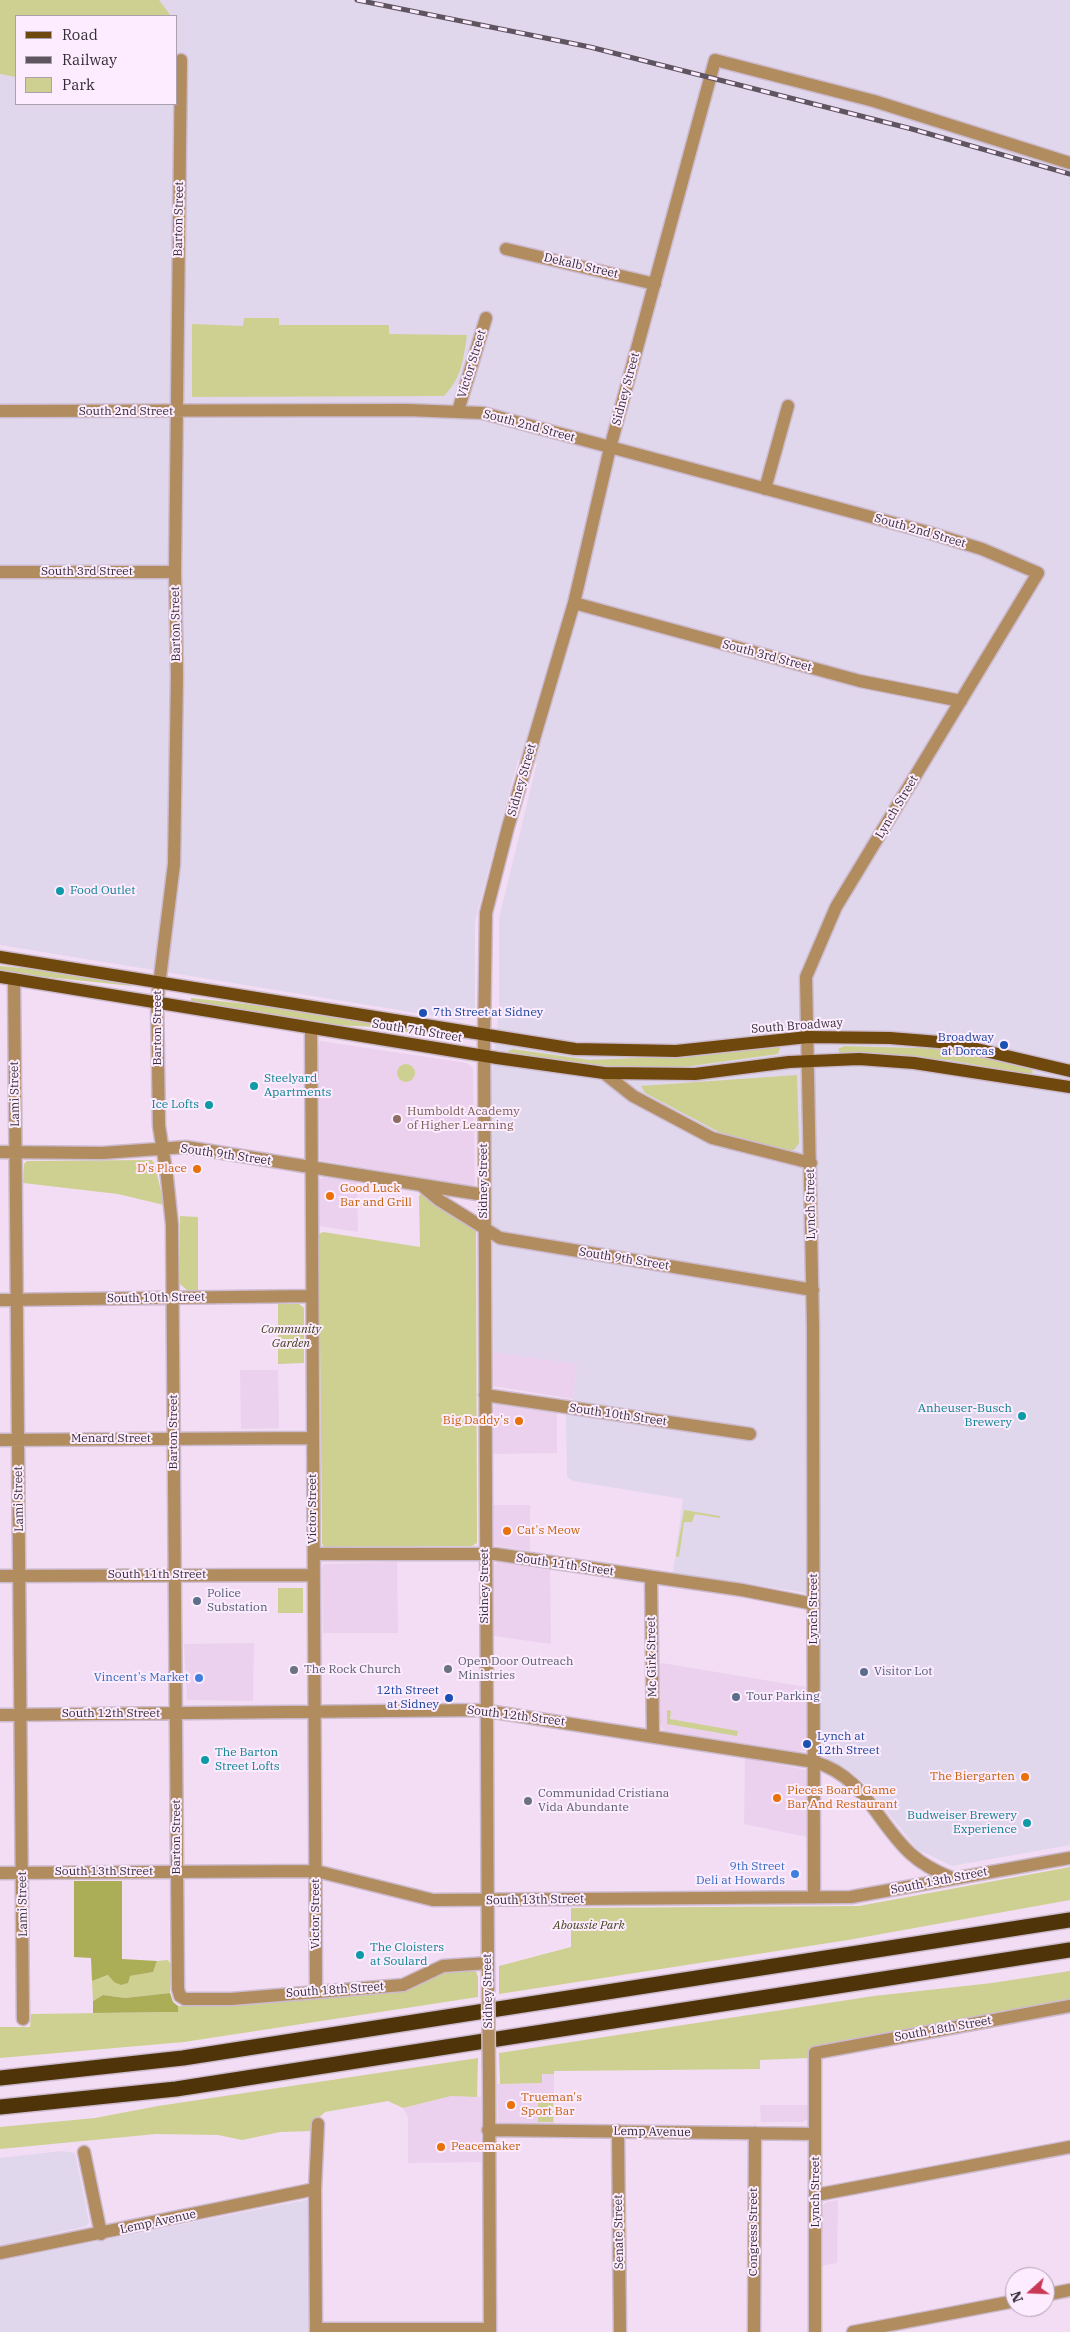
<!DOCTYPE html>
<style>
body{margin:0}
#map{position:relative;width:1070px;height:2332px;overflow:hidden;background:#f2ddf4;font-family:"IBM Plex Serif",serif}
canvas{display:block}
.legend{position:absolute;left:15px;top:15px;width:162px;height:90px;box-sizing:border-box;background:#fdecff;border:1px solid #ada0ae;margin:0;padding:6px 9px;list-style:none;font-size:15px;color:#342d35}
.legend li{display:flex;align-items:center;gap:10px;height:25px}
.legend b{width:25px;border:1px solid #ada0ae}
.north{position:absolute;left:1005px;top:2267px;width:50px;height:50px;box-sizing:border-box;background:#fdecff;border:1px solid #ada0ae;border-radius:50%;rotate:250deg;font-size:14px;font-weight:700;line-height:20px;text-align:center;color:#342d35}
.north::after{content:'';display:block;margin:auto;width:18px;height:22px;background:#c93955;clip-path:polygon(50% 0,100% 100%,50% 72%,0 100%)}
</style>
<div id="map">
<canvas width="1070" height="2332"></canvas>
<ul class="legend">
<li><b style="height:6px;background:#6f480d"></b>Road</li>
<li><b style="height:6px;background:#5f5560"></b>Railway</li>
<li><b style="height:14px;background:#cdd091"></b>Park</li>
</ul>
<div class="north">N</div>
</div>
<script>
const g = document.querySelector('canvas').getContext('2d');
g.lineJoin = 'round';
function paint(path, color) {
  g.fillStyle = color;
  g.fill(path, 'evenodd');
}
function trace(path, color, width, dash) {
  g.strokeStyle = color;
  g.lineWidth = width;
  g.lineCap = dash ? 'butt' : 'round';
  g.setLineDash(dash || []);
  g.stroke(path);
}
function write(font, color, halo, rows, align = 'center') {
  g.font = font + ' "IBM Plex Serif",serif';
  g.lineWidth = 4;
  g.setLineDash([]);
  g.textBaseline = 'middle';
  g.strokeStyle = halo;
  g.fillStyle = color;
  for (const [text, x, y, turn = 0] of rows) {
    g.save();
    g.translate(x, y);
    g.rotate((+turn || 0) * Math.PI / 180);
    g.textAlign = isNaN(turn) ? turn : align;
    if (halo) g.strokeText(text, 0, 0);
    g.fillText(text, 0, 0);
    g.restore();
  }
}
paint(new Path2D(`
 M 320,1041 L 467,1063 L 473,1068 L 475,1185 L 469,1186 L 320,1160 L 318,1048 Z
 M 326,1177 L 357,1182 L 358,1232 L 319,1226 L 318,1182 L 321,1178 Z
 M 493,1352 L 577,1364 L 573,1399 L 493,1386 Z
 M 240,1370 L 278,1370 L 279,1428 L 241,1429 Z
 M 495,1404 L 557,1413 L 557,1453 L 493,1454 L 493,1408 Z
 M 493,1505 L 530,1505 L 530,1551 L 494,1545 Z
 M 397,1562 L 398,1633 L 323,1633 L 322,1568 L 324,1564 Z
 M 498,1562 L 550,1570 L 551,1644 L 494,1636 L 493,1568 L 494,1564 Z
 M 254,1643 L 253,1701 L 187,1700 L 184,1644 Z
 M 662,1663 L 806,1687 L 806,1750 L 799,1752 L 664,1731 L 659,1722 L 658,1666 Z
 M 745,1758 L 806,1770 L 807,1837 L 744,1824 Z
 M 542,2074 L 554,2074 L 554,2125 L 498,2124 L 497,2084 L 542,2083 Z
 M 451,2096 L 481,2097 L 481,2162 L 408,2163 L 408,2117 L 403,2108 Z
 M 760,2105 L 808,2105 L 808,2119 L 802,2122 L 761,2122 Z
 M 838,2200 L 837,2263 L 821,2266 L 822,2206 L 827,2202 Z`), '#ebd1ee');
paint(new Path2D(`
 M 0,0 L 1070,0 L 1070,1845 L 952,1866 L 917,1849 L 866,1785 L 850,1771 L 822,1755 L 820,1599 L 802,1592 L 673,1573 L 683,1499 L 573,1481 L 567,1477 L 566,1414 L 573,1399 L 577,1364 L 493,1352 L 491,1082 L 499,1009 L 499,918 L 537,763 L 518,760 L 475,921 L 475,1008 L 473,1014 L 468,1019 L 460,1020 L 0,945 ZM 16,16 L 176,16 L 176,104 L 16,104 Z
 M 62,2151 L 75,2153 L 89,2222 L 87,2226 L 0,2245 L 0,2158 Z
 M 306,2200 L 309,2201 L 312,2332 L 0,2332 L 0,2260 Z`), '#e0d7ec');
paint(new Path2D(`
 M 0,0 L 159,0 L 171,16 L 16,16 L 16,77 L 0,74 Z
 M 244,318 L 279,318 L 279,325 L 389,325 L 389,334 L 467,335 C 463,361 462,377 444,396 L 192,397 L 192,324 L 243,326 Z
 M 0,966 L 53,971 L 131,983 L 132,986 L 18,974 L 0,971 Z
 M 191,998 L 274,1007 L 454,1036 L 457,1038 L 453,1040 L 377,1027 L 333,1025 L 198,1003 L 191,1002 Z
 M 775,1045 L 780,1048 L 778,1054 L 669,1069 L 609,1067 L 510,1053 L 508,1051 L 512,1049 L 590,1060 L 685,1056 Z
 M 844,1046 L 948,1049 L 967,1052 L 1033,1067 L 1032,1075 L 949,1060 L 840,1053 L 838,1049 Z
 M397 1073a9 9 0 1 1 18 0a9 9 0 1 1-18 0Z
 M 797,1075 L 799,1143 L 794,1150 L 785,1150 L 719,1132 L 645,1093 L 641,1086 Z
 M 148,1160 L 152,1160 L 155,1165 L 164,1205 L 118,1194 L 23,1183 L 24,1164 L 27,1161 Z
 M 421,1194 L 476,1230 L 477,1543 L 472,1546 L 324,1547 L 322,1544 L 319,1234 L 323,1232 L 420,1247 L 419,1196 Z
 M 180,1216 L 198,1217 L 198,1290 L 187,1290 L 180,1284 Z
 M 278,1304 L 299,1304 L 304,1308 L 304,1363 L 278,1364 Z
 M 684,1510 L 720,1516 L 720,1518 L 695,1514 L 692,1522 L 684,1522 L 679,1557 L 676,1556 Z
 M 278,1588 L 303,1588 L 303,1613 L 278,1613 Z
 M 667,1710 L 671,1711 L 670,1719 L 738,1731 L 737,1736 L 667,1724 Z
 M 1070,1867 L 1070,1900 L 848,1940 L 499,1994 L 499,1966 L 571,1947 L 571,1908 L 859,1906 Z
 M 168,1960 L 171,1965 L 170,1993 L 125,1998 L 103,1995 L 93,2001 L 92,1981 L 109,1975 L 114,1982 L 130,1976 L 153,1972 L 157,1961 Z
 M 475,1969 L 478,1977 L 478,1997 L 184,2042 L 0,2058 L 0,2027 L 30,2027 L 31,2014 L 178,2012 L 178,2006 L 231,2004 L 392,1990 L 441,1972 Z
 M 1070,1971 L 1070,1999 L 815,2049 L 808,2051 L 808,2058 L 760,2060 L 760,2069 L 554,2071 L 554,2074 L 542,2074 L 542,2083 L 500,2084 L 499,2053 L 874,1996 L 992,1983 Z
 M 478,2058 L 477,2097 L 451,2096 L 403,2108 L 388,2101 L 325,2112 L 313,2123 L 311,2131 L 280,2132 L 242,2140 L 218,2135 L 156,2134 L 0,2149 L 0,2127 L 95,2118 L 158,2106 Z
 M 538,2096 L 553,2096 L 553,2122 L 538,2122 Z`), '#cdd091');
paint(new Path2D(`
 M 74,1881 L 122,1881 L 122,1959 L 157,1961 L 153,1972 L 130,1976 L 128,1983 L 121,1985 L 114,1982 L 108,1975 L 92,1981 L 91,1958 L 74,1957 Z
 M 170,1993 L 173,2002 L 178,2006 L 178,2012 L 93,2013 L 93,2001 L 103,1995 L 125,1998 Z`), '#abad57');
const minor = new Path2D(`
 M 181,60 L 175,572 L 177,676 L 174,864 L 157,1002 L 159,1126 L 167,1177 L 172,1225 L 178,1989 L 180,1996 L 185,1999 L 231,1999 L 403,1985 L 443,1966 L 488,1963
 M 506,249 L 655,284
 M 0,411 L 407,410 L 483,413 L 927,532 L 982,549 L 1038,573 L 836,907 L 806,977 L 813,1327 L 814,1897
 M 458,411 L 486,318
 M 765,489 L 788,406
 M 0,572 L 175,572
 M 574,603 L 860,681 L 961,701
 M 14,979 L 23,2019
 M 311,1028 L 316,1991
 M 604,1073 L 633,1096 L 712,1138 L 811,1163
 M 0,1152 L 102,1153 L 186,1147 L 484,1195
 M 421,1185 L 439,1200 L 500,1238 L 813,1290
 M 0,1300 L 312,1296
 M 485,1395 L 750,1434
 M 0,1440 L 313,1438
 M 314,1554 L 495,1554 L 742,1590 L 814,1604
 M 0,1576 L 314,1575
 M 651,1577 L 653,1736
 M 0,1715 L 481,1710 L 815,1762 C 865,1777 876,1822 911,1854 C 923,1865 937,1872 952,1878
 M 0,1873 L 316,1871 L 433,1900 L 851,1897 L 1070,1858
 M 488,1976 L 484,1035 L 486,913 L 508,827 L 574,603 L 610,448 L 715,60 L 874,101 L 1070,163
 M 489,2078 L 490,2332
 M 488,2130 L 815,2134
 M 618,2131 L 620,2332
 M 84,2152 L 101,2234
 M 816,2195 L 1070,2147
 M 0,2253 L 315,2189
 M 1045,2295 L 1070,2290
 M 316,2329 L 490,2329
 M 316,2332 L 315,2189 L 318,2124
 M 754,2332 L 755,2133
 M 815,2332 L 815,2053 L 1070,2006
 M 853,2332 L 1015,2301`);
const major = new Path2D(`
 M 0,957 L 575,1049 L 676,1051 L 808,1037 L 890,1038 L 951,1043 L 1070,1071
 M 0,977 L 497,1058 L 604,1073 L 695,1074 L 789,1062 L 859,1059 L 914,1063 L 1070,1087`);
const highway = new Path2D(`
 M 0,2078 L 183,2058 L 1070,1920
 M 0,2107 L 176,2089 L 1070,1950`);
trace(minor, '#ccbace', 15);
trace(major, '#ccbace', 15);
trace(highway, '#ccbace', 18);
trace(minor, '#b18c5e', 12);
trace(major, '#6f480d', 12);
trace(highway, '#503409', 15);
const rail = new Path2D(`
 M 357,0 L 590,47 L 912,129 L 1070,174`);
trace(rail, '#5f5560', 5);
trace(rail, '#fdecff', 3, [9]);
const minorBridge = new Path2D(`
 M 488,1976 L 489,2078`);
trace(minorBridge, '#ccbace', 15, []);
trace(minorBridge, '#b18c5e', 12);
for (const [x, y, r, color] of [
 [60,891,5,"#0f9aa8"],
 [423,1013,5,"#1a4fb4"],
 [1004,1045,5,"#1a4fb4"],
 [254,1086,5,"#0f9aa8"],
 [209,1105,5,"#0f9aa8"],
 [397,1119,5,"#8d6e63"],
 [197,1169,5,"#e8710a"],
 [330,1196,5,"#e8710a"],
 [1022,1416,5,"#0f9aa8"],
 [519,1421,5,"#e8710a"],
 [507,1531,5,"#e8710a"],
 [197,1601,5,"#5c6f8a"],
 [448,1669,5,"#6b7280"],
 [294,1670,5,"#6b7280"],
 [864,1672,5,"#5c6f8a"],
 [199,1678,5,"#3f7fe0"],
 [736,1697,5,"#5c6f8a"],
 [449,1698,5,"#1a4fb4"],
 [807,1744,5,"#1a4fb4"],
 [205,1760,5,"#0f9aa8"],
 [1025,1777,5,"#e8710a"],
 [777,1798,5,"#e8710a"],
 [528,1801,5,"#6b7280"],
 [1027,1823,5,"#0f9aa8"],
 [795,1874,5,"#3f7fe0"],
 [360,1955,5,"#0f9aa8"],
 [511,2105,5,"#e8710a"],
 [441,2147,5,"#e8710a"]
]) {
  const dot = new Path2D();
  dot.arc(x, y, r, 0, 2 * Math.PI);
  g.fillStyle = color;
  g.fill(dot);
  trace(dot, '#fdecff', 2);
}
write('12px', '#342d35', '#fdecff', [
 ["Barton Street",179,219,-89],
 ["Dekalb Street",581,266,13],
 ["Victor Street",472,364,-73],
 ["Sidney Street",626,389,-75],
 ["South 2nd Street",126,412],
 ["South 2nd Street",529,426,15],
 ["South 2nd Street",920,531,16],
 ["South 3rd Street",87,572],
 ["Barton Street",176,624,-91],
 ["South 3rd Street",767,656,15],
 ["Sidney Street",522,780,-74],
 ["Lynch Street",897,807,-59],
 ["South Broadway",797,1026,-4],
 ["Barton Street",158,1028,-90],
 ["South 7th Street",417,1031,9],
 ["Lami Street",15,1094,-91],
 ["South 9th Street",226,1155,8],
 ["Sidney Street",484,1181,-90],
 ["Lynch Street",811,1204,-91],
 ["South 9th Street",624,1259,9],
 ["South 10th Street",156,1298,-1],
 ["South 10th Street",618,1415,8],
 ["Barton Street",174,1432,-90],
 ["Menard Street",111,1439],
 ["Lami Street",19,1499,-91],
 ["Victor Street",313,1509,-90],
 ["South 11th Street",565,1565,8],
 ["South 11th Street",157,1575],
 ["Sidney Street",485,1586,-90],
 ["Lynch Street",814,1609,-90],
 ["Mc Girk Street",652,1657,-91],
 ["South 12th Street",111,1714],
 ["South 12th Street",516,1716,7],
 ["Barton Street",177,1837,-90],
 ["South 13th Street",104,1872],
 ["South 13th Street",939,1881,-11],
 ["South 13th Street",535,1900,-1],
 ["Lami Street",23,1904,-91],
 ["Victor Street",316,1914,-90],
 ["South 18th Street",335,1990,-4],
 ["Sidney Street",488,1991,-91],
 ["South 18th Street",943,2029,-10],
 ["Lemp Avenue",652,2132,1],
 ["Lynch Street",816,2192,-90],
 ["Lemp Avenue",158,2222,-12],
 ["Senate Street",619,2232,-91],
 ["Congress Street",754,2232,-90]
]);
write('12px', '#0d838f', '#fdecff', [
 ["Food Outlet",70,891],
 ["Steelyard",264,1079],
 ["Apartments",264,1093],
 ["Ice Lofts",199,1105,"right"],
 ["Anheuser-Busch",1012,1409,"right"],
 ["Brewery",1012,1423,"right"],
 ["The Barton",215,1753],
 ["Street Lofts",215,1767],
 ["Budweiser Brewery",1017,1816,"right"],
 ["Experience",1017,1830,"right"],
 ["The Cloisters",370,1948],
 ["at Soulard",370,1962]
], 'left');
write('12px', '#164399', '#fdecff', [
 ["7th Street at Sidney",433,1013],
 ["Broadway",994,1038,"right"],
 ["at Dorcas",994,1052,"right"],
 ["12th Street",439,1691,"right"],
 ["at Sidney",439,1705,"right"],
 ["Lynch at",817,1737],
 ["12th Street",817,1751]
], 'left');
write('12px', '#785e54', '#fdecff', [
 ["Humboldt Academy",407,1112],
 ["of Higher Learning",407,1126]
], 'left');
write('12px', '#c56008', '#fdecff', [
 ["D's Place",187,1169,"right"],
 ["Good Luck",340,1189],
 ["Bar and Grill",340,1203],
 ["Big Daddy's",509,1421,"right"],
 ["Cat's Meow",517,1531],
 ["The Biergarten",1015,1777,"right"],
 ["Pieces Board Game",787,1791],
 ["Bar And Restaurant",787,1805],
 ["Trueman's",521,2098],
 ["Sport Bar",521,2112],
 ["Peacemaker",451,2147]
], 'left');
write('italic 12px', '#41421d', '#fdecff', [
 ["Community",291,1330],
 ["Garden",291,1344],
 ["Aboussie Park",589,1926]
]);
write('12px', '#4e5e75', '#fdecff', [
 ["Police",207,1594],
 ["Substation",207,1608],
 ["Visitor Lot",874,1672],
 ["Tour Parking",746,1697]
], 'left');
write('12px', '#5b616d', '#fdecff', [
 ["Open Door Outreach",458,1662],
 ["Ministries",458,1676],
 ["The Rock Church",304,1670],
 ["Communidad Cristiana",538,1794],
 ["Vida Abundante",538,1808]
], 'left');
write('12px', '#366cbe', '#fdecff', [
 ["Vincent's Market",189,1678],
 ["9th Street",785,1867],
 ["Deli at Howards",785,1881]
], 'right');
</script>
